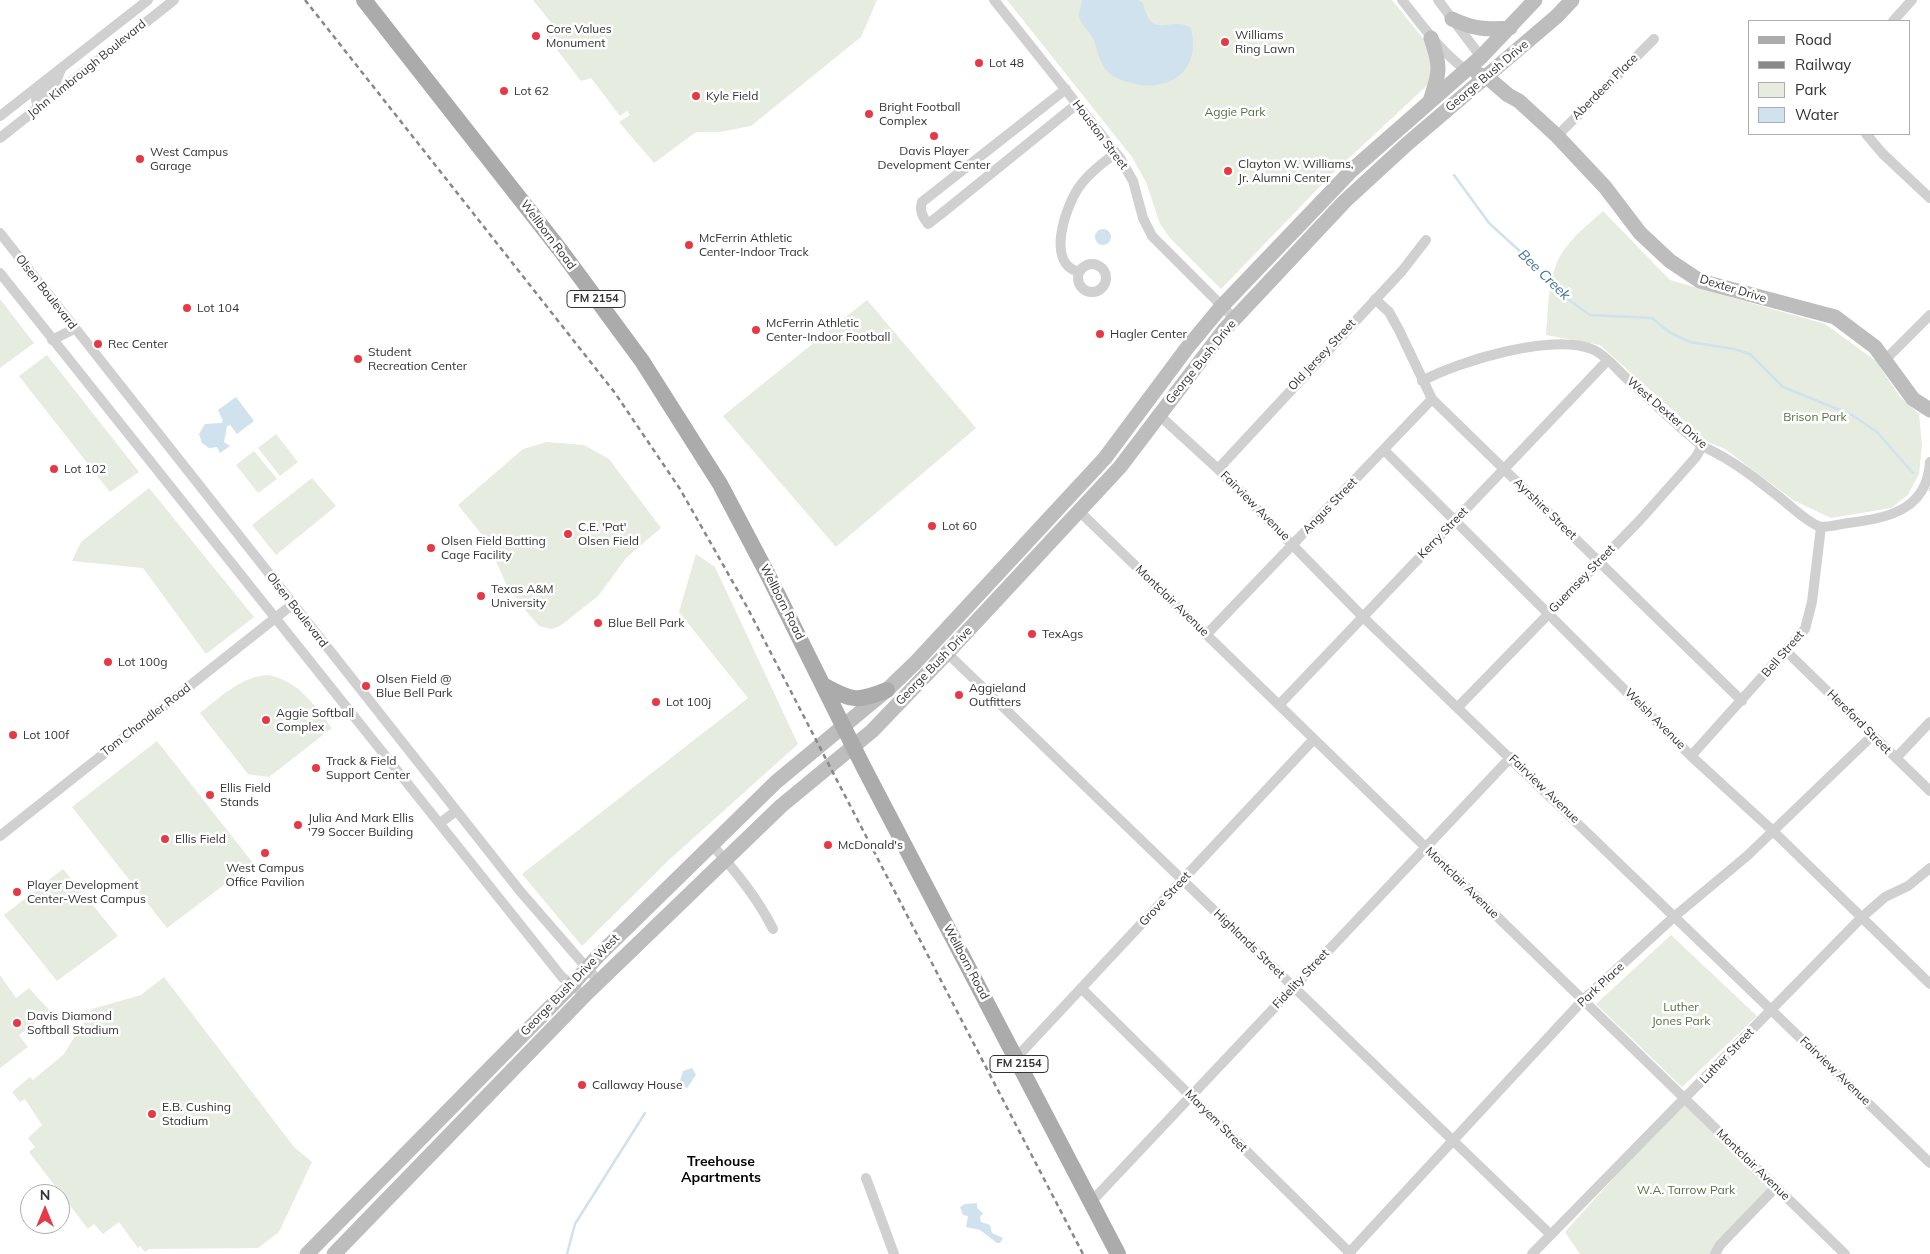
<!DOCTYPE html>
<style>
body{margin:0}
#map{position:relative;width:1930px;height:1254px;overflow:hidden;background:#fff;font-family:Mulish,sans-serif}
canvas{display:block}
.legend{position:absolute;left:1748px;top:20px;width:162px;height:115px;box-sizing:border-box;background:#fff;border:1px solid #adadad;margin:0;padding:6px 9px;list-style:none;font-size:15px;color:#333}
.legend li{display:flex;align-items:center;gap:10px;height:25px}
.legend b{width:25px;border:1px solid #adadad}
.north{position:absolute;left:20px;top:1184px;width:50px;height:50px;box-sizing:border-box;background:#fff;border:1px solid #adadad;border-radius:50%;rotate:0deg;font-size:14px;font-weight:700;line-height:20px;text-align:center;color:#333}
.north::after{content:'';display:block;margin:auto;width:18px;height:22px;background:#e63946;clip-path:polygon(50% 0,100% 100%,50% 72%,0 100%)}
</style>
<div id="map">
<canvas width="1930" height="1254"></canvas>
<ul class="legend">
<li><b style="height:6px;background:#ababab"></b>Road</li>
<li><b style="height:6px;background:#888"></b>Railway</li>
<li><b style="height:14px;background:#e6ecdf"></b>Park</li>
<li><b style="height:14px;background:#cfe2ee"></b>Water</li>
</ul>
<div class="north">N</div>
</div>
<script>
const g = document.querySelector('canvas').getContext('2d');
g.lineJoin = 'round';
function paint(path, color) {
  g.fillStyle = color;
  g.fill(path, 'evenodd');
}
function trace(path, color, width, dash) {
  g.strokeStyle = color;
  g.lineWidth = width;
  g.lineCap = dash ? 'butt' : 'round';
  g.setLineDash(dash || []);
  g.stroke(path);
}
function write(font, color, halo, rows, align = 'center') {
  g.font = font + ' Mulish,sans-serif';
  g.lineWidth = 5;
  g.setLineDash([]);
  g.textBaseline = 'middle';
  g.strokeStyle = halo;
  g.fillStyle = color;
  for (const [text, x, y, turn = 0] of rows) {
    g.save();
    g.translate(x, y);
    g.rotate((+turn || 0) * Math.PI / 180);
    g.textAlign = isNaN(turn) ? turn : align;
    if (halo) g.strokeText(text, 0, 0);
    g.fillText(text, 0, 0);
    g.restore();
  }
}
paint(new Path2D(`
 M 533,0 L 877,0 L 861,37 L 751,126 L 720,132 L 696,132 L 654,163 L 619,122 L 630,115 L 627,111 L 620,116 L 591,78 L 581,81 L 547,37 L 556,29 Z
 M 1007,0 L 1392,0 L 1426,42 L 1436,77 L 1332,174 L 1221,289 L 1170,238 L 1160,224 L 1146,182 L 1132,157 Z
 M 1603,211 L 1670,280 L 1825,324 L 1876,361 L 1900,397 L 1919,414 L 1922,445 L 1919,474 L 1908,495 L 1891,508 L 1831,518 L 1793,500 L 1725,449 L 1708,442 L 1600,345 L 1546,335 C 1549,305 1547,270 1567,246 C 1577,233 1591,222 1603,211 Z
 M 0,299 L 34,343 L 0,368 Z
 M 867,300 L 976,428 L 836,547 L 723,416 Z
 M 47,355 L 139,472 L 110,492 L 19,376 Z
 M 276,434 L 298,462 L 280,476 L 258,448 Z
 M 547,442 L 584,445 L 609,459 L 661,528 L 627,557 L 598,596 L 560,626 L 551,629 L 539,626 L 527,612 L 507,586 L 487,541 L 458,505 L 523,449 Z
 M 254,451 L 277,479 L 258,493 L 236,465 Z
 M 312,478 L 336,506 L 276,555 L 252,525 Z
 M 149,488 L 254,617 L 206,654 L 143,568 L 72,561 L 81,542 Z
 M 696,554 L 715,567 L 798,744 L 670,859 L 582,946 L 522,874 L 748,698 L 679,612 Z
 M 268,675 C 301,682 312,704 332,728 L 269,777 L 248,774 L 200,713 C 222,696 240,677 268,675 Z
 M 157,741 L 253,863 L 167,928 L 72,807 Z
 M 63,869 L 118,936 L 57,981 L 4,915 Z
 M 1671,935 L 1757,1016 L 1682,1087 L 1596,1004 Z
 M 0,975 L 16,998 L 29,988 L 50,1011 L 19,1035 L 28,1047 L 0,1068 Z
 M 164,977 L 294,1147 L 312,1162 L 279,1232 L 258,1248 L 149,1249 L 145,1252 L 140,1246 L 138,1248 L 119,1222 L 103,1234 L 94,1224 L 88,1229 L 29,1152 L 35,1147 L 28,1138 L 42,1125 L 25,1099 L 20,1102 L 12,1092 L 30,1077 L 33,1080 L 64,1054 L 92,1009 L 141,995 Z
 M 1685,1099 L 1776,1187 L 1717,1254 L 1580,1254 L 1565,1232 Z`), '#e6ecdf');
paint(new Path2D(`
 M 1082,0 L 1138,0 L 1143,3 C 1151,42 1172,15 1191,28 C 1200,65 1178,89 1141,85 C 1130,83 1117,80 1109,73 C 1099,64 1098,50 1093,38 C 1089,30 1080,25 1079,15 C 1079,10 1082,5 1082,0 Z
 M1095 237a8 8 0 1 1 16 0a8 8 0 1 1-16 0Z
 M 236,397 L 254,421 L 237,434 L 230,425 L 227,426 L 224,442 L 230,446 L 220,453 L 217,447 L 209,448 L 202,443 L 199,434 L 205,424 L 221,423 L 223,421 L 218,410 Z
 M 692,1068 L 696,1075 L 687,1088 L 679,1084 L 683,1071 Z
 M 977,1203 L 977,1208 L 983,1213 L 980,1217 L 981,1222 L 990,1225 L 992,1233 L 1003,1238 L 1000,1243 L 997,1243 L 980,1230 L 966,1227 L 968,1216 L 963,1215 L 960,1207 L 965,1204 Z`), '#cfe2ee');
trace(new Path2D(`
 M 1454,175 L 1489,223 L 1535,265 L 1556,291 L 1590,315 L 1652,318 L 1669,332 L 1690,342 L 1734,349 L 1750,354 L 1783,387 L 1852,415 L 1877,432 L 1913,473
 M 1930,489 L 1930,490
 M 567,1254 L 575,1224 L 645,1113`), '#cfe2ee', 2.5);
trace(new Path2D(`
 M 994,0 L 1120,158 L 1133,181 L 1143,218 L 1152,236 L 1235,319
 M 1402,0 C 1422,25 1440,51 1466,70
 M 1438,0 L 1481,57
 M 1893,21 L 1912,0
 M 1066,89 L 922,202 C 919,211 923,217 928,224 L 941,214 L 1077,104
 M 38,109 L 36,100 L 56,82 L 61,69
 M 0,116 L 148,0
 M 1866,134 L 1883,154 L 1930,198
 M 1557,136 L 1654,39
 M 0,138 L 174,0
 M 0,233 L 520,891 L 599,982
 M1078 278a14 14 0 1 1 28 0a14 14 0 1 1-28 0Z
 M 1079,272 C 1045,264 1066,206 1079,187 C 1089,173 1102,163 1116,153
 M 0,273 L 562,977 L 577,989
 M 1375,299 L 1389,312 L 1399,330 L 1432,399 L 1742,701
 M 52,340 L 74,329
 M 1884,361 L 1930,315
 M 1422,381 C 1459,361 1554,332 1594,350 C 1605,355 1615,367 1623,375 C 1649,399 1675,423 1702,446 C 1733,460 1758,480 1784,501 C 1794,509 1805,520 1818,526 C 1826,529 1839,524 1848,523 C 1887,518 1927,511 1930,462
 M 1159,415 L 1218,469 L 1363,617 L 1930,1163
 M 1384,450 L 1691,756 L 1773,831 L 1930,984
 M 1218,469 L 1402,271 L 1426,240
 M 1080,512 L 1845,1254
 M 1206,635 L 1432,399
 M 1787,652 L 1930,791
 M 947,653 L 1550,1234
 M 1279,705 L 1607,361
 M 1458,707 L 1640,520 L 1696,457 L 1702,446
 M 1691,756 L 1805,629 L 1812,602 L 1821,527
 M 1896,758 L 1930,722
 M 440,823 L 456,811
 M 0,836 L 293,604
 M 711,844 C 735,870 757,897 773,929
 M 1081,988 L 1351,1254
 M 1016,1058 L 1314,739
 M 866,1178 L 894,1254
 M 1091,1202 L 1511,757
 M 1348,1254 L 1583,1000 L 1675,916 L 1747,856 L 1873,735
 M 1532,1254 L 1861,918 L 1885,897 L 1908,886 L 1930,868
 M 1715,1254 L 1720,1245 L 1776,1187`), '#d0d0d0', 10);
trace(new Path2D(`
 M 1452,19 C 1473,29 1487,30 1510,28
 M 1478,74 L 1487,77 L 1508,95 L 1519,101 L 1557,136 L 1605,187 L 1640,233 L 1670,261 L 1700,281 L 1835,317 L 1875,347 L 1913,399 L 1930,410
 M 1430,101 C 1440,72 1441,67 1431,38
 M 307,1254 L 571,986 L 598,956 L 776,782 L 887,690 L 915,663 L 1105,458 L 1187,348 L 1221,307 L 1352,170 L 1481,57 L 1535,0
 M 334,1254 L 587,993 L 781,806 L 872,731 L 947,653 L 1120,467 L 1224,330 L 1345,201 L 1407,144 L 1557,16 L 1572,0`), '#bdbdbd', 15);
trace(new Path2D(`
 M 364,0 L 561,251 L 642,361 L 720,484 L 768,575 L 863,766 L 1118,1254
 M 825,686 C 852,701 857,702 887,690`), '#ababab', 16);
trace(new Path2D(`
 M 305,0 L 615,393 L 680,489 L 747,607 L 1083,1254`), '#888', 2.5, [5, 4]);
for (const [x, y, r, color] of [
 [536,36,5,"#e63946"],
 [1225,42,5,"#e63946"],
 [979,63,5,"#e63946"],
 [504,91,5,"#e63946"],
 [696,96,5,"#e63946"],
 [869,114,5,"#e63946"],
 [934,136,5,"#e63946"],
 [140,159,5,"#e63946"],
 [1228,171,5,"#e63946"],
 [689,245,5,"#e63946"],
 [187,308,5,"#e63946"],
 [756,330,5,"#e63946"],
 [1100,334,5,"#e63946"],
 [98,344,5,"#e63946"],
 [358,359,5,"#e63946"],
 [54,469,5,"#e63946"],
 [932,526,5,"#e63946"],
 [568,534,5,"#e63946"],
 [431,548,5,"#e63946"],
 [481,596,5,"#e63946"],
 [598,623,5,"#e63946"],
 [1032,634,5,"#e63946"],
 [108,662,5,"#e63946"],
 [366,686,5,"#e63946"],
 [959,695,5,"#e63946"],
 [656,702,5,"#e63946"],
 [266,720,5,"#e63946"],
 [13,735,5,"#e63946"],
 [316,768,5,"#e63946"],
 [210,795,5,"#e63946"],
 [298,825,5,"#e63946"],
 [165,839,5,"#e63946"],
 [828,845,5,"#e63946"],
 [265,853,5,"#e63946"],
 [17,892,5,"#e63946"],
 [17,1023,5,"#e63946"],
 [582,1085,5,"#e63946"],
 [152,1114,5,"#e63946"]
]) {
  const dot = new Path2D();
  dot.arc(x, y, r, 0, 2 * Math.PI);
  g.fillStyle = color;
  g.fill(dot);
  trace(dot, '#fff', 2);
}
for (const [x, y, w] of [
 [596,299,58],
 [1019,1064,58]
]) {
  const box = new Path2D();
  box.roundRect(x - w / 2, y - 8.5, w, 17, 4);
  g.fillStyle = '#fff';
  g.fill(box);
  trace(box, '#333', 1);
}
write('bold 11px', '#333', null, [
 ["FM 2154",596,299],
 ["FM 2154",1019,1064]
]);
write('12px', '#333', '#fff', [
 ["Core Values",546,29],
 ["Monument",546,43],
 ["Williams",1235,35],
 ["Ring Lawn",1235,49],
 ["Lot 48",989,63],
 ["Lot 62",514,91],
 ["Kyle Field",706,96],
 ["Bright Football",879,107],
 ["Complex",879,121],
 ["Davis Player",934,151,"center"],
 ["Development Center",934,165,"center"],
 ["West Campus",150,152],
 ["Garage",150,166],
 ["Clayton W. Williams,",1238,164],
 ["Jr. Alumni Center",1238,178],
 ["McFerrin Athletic",699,238],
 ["Center-Indoor Track",699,252],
 ["Lot 104",197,308],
 ["McFerrin Athletic",766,323],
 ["Center-Indoor Football",766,337],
 ["Hagler Center",1110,334],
 ["Rec Center",108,344],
 ["Student",368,352],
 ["Recreation Center",368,366],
 ["Lot 102",64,469],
 ["Lot 60",942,526],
 ["C.E. 'Pat'",578,527],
 ["Olsen Field",578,541],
 ["Olsen Field Batting",441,541],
 ["Cage Facility",441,555],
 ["Texas A&M",491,589],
 ["University",491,603],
 ["Blue Bell Park",608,623],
 ["TexAgs",1042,634],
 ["Lot 100g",118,662],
 ["Olsen Field @",376,679],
 ["Blue Bell Park",376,693],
 ["Aggieland",969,688],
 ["Outfitters",969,702],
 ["Lot 100j",666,702],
 ["Aggie Softball",276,713],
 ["Complex",276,727],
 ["Lot 100f",23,735],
 ["Track & Field",326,761],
 ["Support Center",326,775],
 ["Ellis Field",220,788],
 ["Stands",220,802],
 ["Julia And Mark Ellis",308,818],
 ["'79 Soccer Building",308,832],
 ["Ellis Field",175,839],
 ["McDonald's",838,845],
 ["West Campus",265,868,"center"],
 ["Office Pavilion",265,882,"center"],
 ["Player Development",27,885],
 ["Center-West Campus",27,899],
 ["Davis Diamond",27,1016],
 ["Softball Stadium",27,1030],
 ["Callaway House",592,1085],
 ["E.B. Cushing",162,1107],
 ["Stadium",162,1121]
], 'left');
write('12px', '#333', '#fff', [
 ["John Kimbrough Boulevard",87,69,-39],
 ["George Bush Drive",1487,76,-40],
 ["Aberdeen Place",1605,87,-45],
 ["Houston Street",1100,135,53],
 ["Wellborn Road",548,235,53],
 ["Dexter Drive",1733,289,17],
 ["Olsen Boulevard",46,292,52],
 ["Old Jersey Street",1322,355,-47],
 ["George Bush Drive",1201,362,-51],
 ["West Dexter Drive",1667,413,41],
 ["Fairview Avenue",1255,506,45],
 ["Angus Street",1330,506,-46],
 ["Ayrshire Street",1545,509,44],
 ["Kerry Street",1443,533,-46],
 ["Guernsey Street",1582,579,-46],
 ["Montclair Avenue",1172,601,44],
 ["Wellborn Road",782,602,63],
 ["Olsen Boulevard",297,610,52],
 ["Bell Street",1783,654,-49],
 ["George Bush Drive",934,666,-46],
 ["Welsh Avenue",1655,719,45],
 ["Tom Chandler Road",146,720,-38],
 ["Hereford Street",1859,722,45],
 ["Fairview Avenue",1544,789,44],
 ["Montclair Avenue",1462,883,44],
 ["Grove Street",1165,899,-47],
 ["Highlands Street",1249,944,44],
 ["Wellborn Road",966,962,62],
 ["Fidelity Street",1301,979,-47],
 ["George Bush Drive West",570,985,-46],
 ["Park Place",1601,985,-43],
 ["Luther Street",1727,1056,-46],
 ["Fairview Avenue",1835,1071,44],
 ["Maryem Street",1216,1121,45],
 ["Montclair Avenue",1753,1165,44]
]);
write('12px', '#56703f', '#fff', [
 ["Aggie Park",1235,112],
 ["Brison Park",1815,417],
 ["Luther",1681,1007],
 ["Jones Park",1681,1021],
 ["W.A. Tarrow Park",1686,1190]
]);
write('italic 14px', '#3f7597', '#fff', [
 ["Bee Creek",1544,275,44]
]);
write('bold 14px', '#000', '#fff', [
 ["Treehouse",721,1162],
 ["Apartments",721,1178]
]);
</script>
